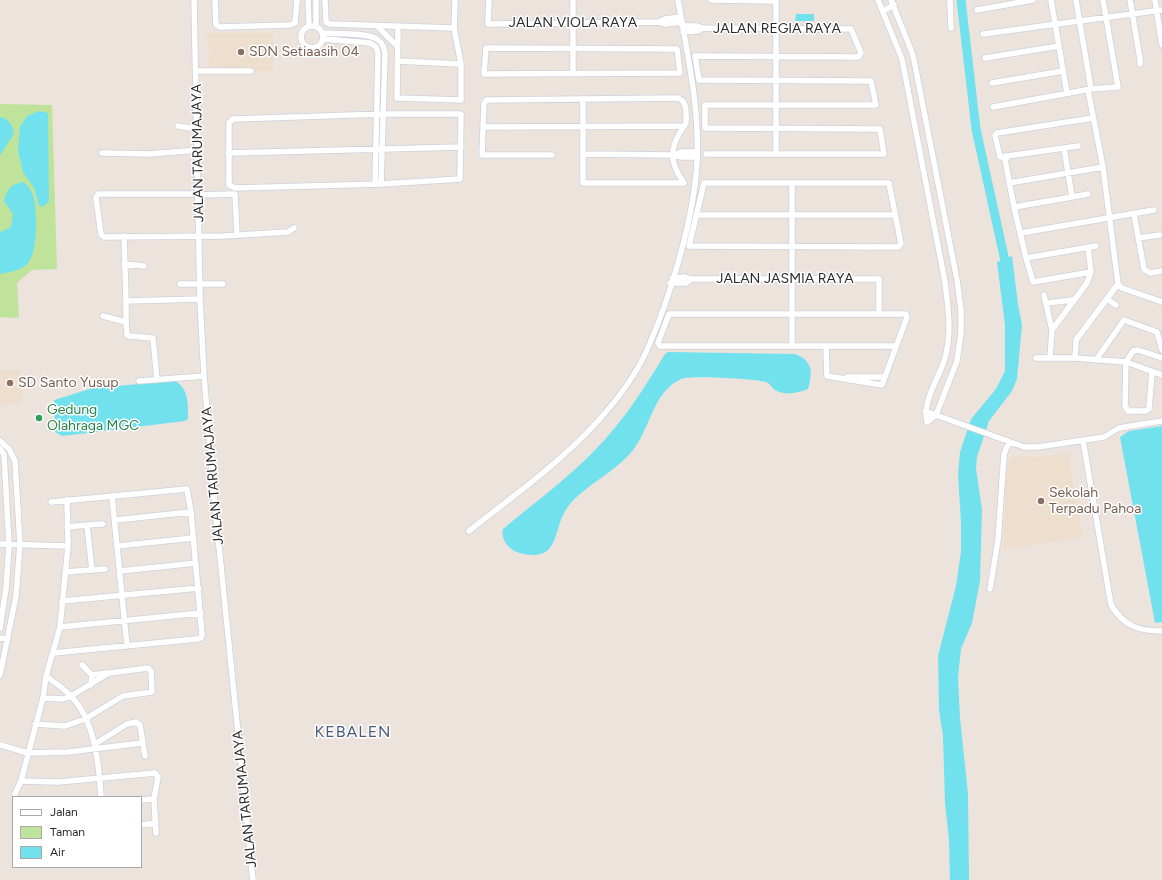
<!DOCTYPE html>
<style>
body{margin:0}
#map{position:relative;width:1162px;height:880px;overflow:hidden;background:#ede3dd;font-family:Figtree,sans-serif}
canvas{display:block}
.legend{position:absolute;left:12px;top:796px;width:130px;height:72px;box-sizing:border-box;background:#fff;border:1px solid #aaa;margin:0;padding:5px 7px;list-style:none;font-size:12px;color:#2b2b2b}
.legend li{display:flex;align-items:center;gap:8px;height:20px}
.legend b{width:20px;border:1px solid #aaa}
</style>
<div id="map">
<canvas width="1162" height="880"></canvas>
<ul class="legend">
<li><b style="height:5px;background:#fff"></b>Jalan</li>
<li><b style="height:11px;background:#bfe39a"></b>Taman</li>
<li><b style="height:11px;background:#71e1ee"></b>Air</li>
</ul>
</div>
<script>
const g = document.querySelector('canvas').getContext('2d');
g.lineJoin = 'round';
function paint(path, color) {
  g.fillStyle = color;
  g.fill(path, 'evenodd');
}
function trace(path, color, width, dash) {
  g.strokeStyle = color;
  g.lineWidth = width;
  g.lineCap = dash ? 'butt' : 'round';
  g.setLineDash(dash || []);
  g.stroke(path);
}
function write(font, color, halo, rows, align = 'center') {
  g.font = font + ' Figtree,sans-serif';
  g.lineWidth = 3;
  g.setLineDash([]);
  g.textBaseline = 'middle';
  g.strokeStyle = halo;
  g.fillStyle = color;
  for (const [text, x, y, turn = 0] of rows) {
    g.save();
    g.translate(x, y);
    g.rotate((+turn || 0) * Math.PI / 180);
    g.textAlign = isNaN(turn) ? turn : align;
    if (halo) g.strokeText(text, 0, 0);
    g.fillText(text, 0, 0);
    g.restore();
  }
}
paint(new Path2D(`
 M 207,33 L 273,33 L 273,71 L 210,72 Z
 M 0,370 L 20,370 L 22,395 L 18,404 L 0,405 Z
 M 1068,453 L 1083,537 L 1003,550 L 1007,464 L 1010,459 L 1014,456 L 1038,457 Z`), '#eedecd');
paint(new Path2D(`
 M 0,104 L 52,105 L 57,269 L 32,270 L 17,283 L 19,318 L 0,317 Z`), '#bfe39a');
paint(new Path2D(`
 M 796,14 L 814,14 L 814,21 L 795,21 Z
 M 39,111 L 48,113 L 49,201 L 43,207 L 39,205 L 34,188 L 23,172 L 18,151 L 20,127 L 27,116 Z
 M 0,117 C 10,119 12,125 14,134 L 0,155 Z
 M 23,182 C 28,186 33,192 34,199 C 37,213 38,252 28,263 C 21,271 9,272 0,274 L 0,232 L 11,227 L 13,214 L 4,201 C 7,189 11,184 23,182 Z
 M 1012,256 L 1018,304 L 1022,325 L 1017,379 L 1012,391 L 989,421 L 977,457 L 976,469 L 982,509 L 980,581 L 972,623 L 961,649 L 958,677 L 960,718 L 968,794 L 969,880 L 950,880 L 949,840 L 945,803 L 943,736 L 939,710 L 938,656 L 956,586 L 961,552 L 961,522 L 958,474 L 960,452 L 971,419 L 996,389 L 1005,371 L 1005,325 L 997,262 Z
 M 668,352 L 795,354 C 813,361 813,372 808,389 C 798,393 785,396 775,390 C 772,388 770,383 766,382 C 757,379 689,375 681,379 C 653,392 651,427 633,450 C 615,473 584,485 567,508 C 552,529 561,564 520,553 C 510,551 500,539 503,529 C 534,503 567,479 595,450 C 623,422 645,387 665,354 Z
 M 175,381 C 189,389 188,404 188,419 L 185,421 L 62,436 L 55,432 L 54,400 L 93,388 Z
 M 1162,426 L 1162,622 L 1155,623 L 1120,437 L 1129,431 Z`), '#71e1ee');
trace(new Path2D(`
 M 961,0 L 976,129 L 1007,270`), '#71e1ee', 9);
const minor = new Path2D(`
 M 194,0 L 200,299 L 204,376 L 215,507 L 253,880
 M 215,0 L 216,25 L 220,27 L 290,25 L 295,23 L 297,0
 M 308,0 L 309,26
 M 316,0 L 316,26
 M 325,0 L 326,22 L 330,24 L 454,28
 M 489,0 L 488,24 L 659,22 L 666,24 L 682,22
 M 573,0 L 573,73
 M 711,0 L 776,1
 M 776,0 L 776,154
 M 878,0 L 902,59 L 945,282 C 948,307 952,333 945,358 C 939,379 922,400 927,422 L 936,415 L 957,361 L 961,333 L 961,310 L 957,280 L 913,55 L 891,0
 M 950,0 L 951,28
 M 1051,0 L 1067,93
 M 1076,0 L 1091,89
 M 1130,0 L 1140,59 L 1140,64
 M 1155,0 L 1162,45
 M 977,10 L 1033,0
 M 883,11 L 894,5
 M 659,22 L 665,19 L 681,17
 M 377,26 L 397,46
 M 398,26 L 397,98 L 461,100 L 461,64 L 454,28 L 455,0
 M 682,26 L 697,26 L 703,28 L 851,29 L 861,53 L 858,57 L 695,56 L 699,80 L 871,81 L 876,105 L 705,105 L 705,128 L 880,129 L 884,154 L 706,154
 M301 37a11 11 0 1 1 22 0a11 11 0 1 1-22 0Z
 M 683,32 L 698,31 L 703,28
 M 323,33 C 336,34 369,32 378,40 C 383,43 384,48 385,53 L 381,184
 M 983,34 L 1162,10
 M 324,39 L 370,43 L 376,47 L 378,53 L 375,184
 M 486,48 L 677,49 L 680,73 L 484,74 Z
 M 985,58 L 1059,46
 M 397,61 L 461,64
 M 196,71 L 251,71
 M 992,83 L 1063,71
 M 1088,90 L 1103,167 L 1118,284 L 1122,288 L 1162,302
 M 583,99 L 583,183 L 684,183
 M 993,107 L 1091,89 L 1118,87 L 1103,0
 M 383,114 L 461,114 L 460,179 L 381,184 L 235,188 L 229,185 L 229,123 L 233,119 Z
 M 178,126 L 197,129
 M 483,127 L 684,126
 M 1078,146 L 1000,157 L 995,135 L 997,133 L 1093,118
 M 102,153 L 149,154 L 198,150
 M 228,153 L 461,147
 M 583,154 L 673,155 L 681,152 L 697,152
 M 552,155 L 482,155 L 484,104 L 486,100 L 678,98 C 688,102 686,114 686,123 C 670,146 667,159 684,183
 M 673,155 L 681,157 L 697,157
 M 1008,156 L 1005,160 L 1014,207
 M 704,183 L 889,183 L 901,244 L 898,247 L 689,246 Z
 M 792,183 L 792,346
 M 1009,183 L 1103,167
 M 199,194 L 98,194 L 96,198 L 101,234 L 104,237 L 223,236 L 288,232 L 294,228
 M 199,195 L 235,194 L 237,235
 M 1072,197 L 1088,194
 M 1134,214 L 1144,269 L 1150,273 L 1161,271
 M 696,215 L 895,215
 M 1021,233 L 1154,210
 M 124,236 L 126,301 L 200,299
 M 1138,238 L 1160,235
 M 1088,247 L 1091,272
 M 1026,258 L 1014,207 L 1072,197 L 1064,148
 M 124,264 L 144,266
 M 672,278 L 685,277 L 691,279 L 879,279 L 879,313
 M 670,283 L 686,283 L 691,279
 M 180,284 L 223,284
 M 1044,295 L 1052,330 L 1050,358
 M 1107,299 L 1116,305
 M 1047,303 L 1073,300
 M 103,316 L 126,322 L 127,335 L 129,336 L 153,338 L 157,380
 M 126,322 L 126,301
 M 1052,330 L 1087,283 L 1091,272 L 1033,282 L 1026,258 L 1096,246
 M 826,346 L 827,376
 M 1036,358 L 1075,358 L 1126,362 L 1162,375
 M 1075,358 L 1076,340 L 1118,284
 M 1096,360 L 1124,320 L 1157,332 L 1162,350
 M 1152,372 L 1149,409 L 1146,411 L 1128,411 L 1125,406 L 1126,362 L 1133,351 L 1138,350 L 1162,358
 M 827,376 L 882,385 L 907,317 L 906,314 L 669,314 L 658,343 L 660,346 L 896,346
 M 847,377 L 885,377
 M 139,381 L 204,376
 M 925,411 L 1024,447 L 1038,447 L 1104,437 L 1119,428 L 1162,421
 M 1083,440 L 1111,605 C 1124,626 1138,631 1162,631
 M 0,441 L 9,449 L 15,461 L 20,544 L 16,596 L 0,675
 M 0,449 L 4,454 L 9,545 L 6,588 L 0,628
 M 112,496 L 127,646
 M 51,502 L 187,489 L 191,512 L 202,635 L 201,638 L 197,639 L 53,653
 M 115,520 L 191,512
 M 67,527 L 87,525
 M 469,531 C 513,496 560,463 598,421 C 616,401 636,375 647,350 C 670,298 694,219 697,162 C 700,109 687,52 678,0
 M 0,544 L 68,546
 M 117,546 L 193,538
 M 92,570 L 87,525 L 103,524
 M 120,571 L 196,563
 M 65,572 L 105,569
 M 990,589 L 998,540 L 1004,454 L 1009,442
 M 62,601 L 199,588
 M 60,627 L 201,613
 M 0,638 L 8,639
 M 82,665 L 92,675
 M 46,676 C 54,682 63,688 70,695 C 95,720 99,764 101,797
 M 91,685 L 92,675 L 107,673
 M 35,724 L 65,726 L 85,719 L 123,696 L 152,692 L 151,671 L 148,668 L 109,673 L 71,696 L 63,699 L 43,698
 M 95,744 L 127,724 L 136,722 L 140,725 L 145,756
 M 0,745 L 28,753 L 68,752 L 142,743
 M 21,781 L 58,782 L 155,773 L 158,777 L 154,799 L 156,833
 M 15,794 L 21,781 L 43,698 L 46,676 L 60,627 L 68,546 L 67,500
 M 141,800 L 154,799
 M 141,825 L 156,823`);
trace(minor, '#cbd1dd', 7);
trace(minor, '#fff', 5.5);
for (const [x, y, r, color] of [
 [241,52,4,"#8d6e63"],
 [10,383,4,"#8d6e63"],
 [39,418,4,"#2e9e5b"],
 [1041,501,4,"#8d6e63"]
]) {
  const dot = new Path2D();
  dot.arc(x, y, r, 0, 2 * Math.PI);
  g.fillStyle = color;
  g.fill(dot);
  trace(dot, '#fff', 1.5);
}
write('14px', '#2b2b2b', '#fff', [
 ["JALAN VIOLA RAYA",573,23],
 ["JALAN REGIA RAYA",777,29],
 ["JALAN TARUMAJAYA",198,153,-91],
 ["JALAN JASMIA RAYA",785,279],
 ["JALAN TARUMAJAYA",213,476,-95],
 ["JALAN TARUMAJAYA",245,799,-96]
]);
write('14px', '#785e54', '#fff', [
 ["SDN Setiaasih 04",249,52],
 ["SD Santo Yusup",18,383],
 ["Sekolah",1049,493],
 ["Terpadu Pahoa",1049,509]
], 'left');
write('14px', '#27864d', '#fff', [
 ["Gedung",47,410],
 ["Olahraga MGC",47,426]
], 'left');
g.letterSpacing = '1px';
write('16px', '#4b5c7c', '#fff', [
 ["KEBALEN",353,732]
]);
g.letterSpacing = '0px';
</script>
